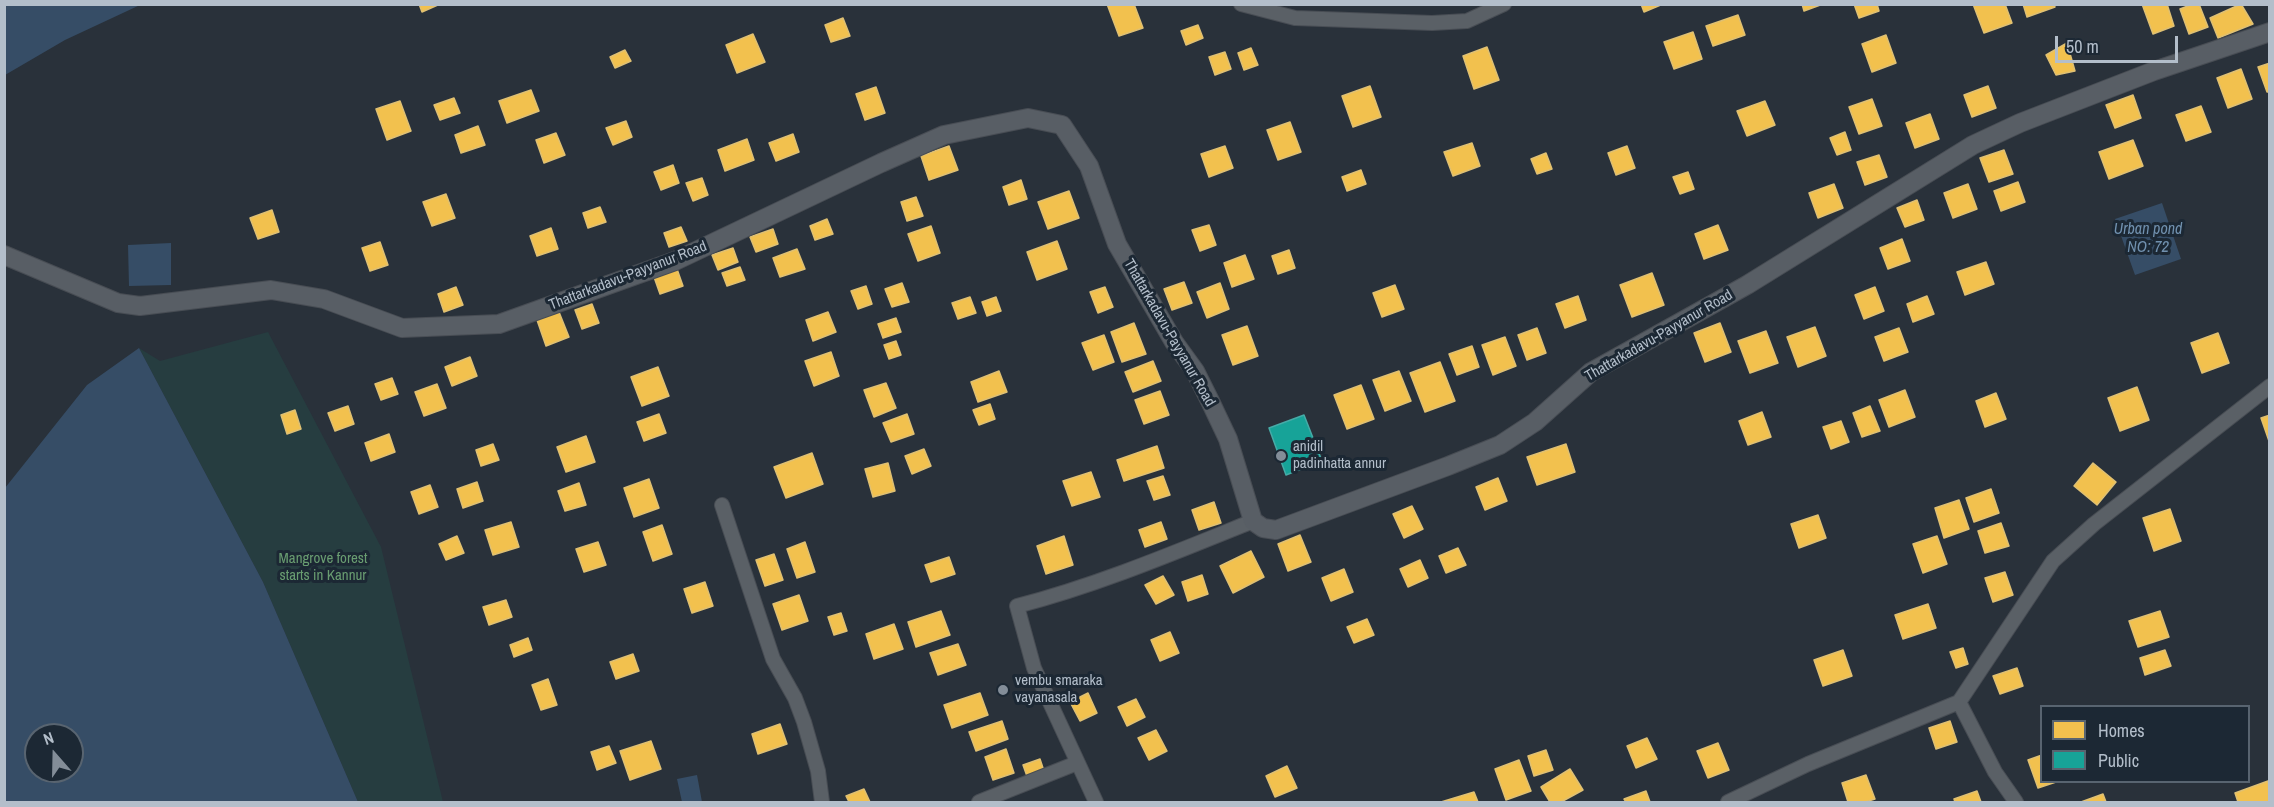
<!DOCTYPE html>
<style>
body{margin:0}
#map{position:relative;width:2274px;height:807px;overflow:hidden;background:#29313a;font-family:"Archivo Narrow",sans-serif}
canvas{display:block}
.frame{position:absolute;inset:0;border:6px solid #b3beca;pointer-events:none}
.legend{position:absolute;left:2040px;top:705px;width:210px;height:78px;box-sizing:border-box;background:#1c2834;border:2px solid #586470;margin:0;padding:8px 10px;list-style:none;font-size:18px;color:#b3beca}
.legend li{display:flex;align-items:center;gap:12px;height:30px}
.legend b{width:30px;border:2px solid #586470}
.north{position:absolute;left:24px;top:723px;width:60px;height:60px;box-sizing:border-box;background:#1c2834;border:2px solid #586470;border-radius:50%;rotate:340deg;font-size:16px;font-weight:700;line-height:24px;text-align:center;color:#b3beca}
.north::after{content:'';display:block;margin:auto;width:21px;height:27px;background:#838d98;clip-path:polygon(50% 0,100% 100%,50% 72%,0 100%)}
.scale{position:absolute;left:2055px;top:36px;width:123px;height:27px;box-sizing:border-box;border:3px solid #b3beca;border-top:0;padding-left:8px;font-size:18px;line-height:21px;white-space:nowrap;color:#b3beca;-webkit-text-stroke:4px #1c2834;paint-order:stroke}
</style>
<div id="map">
<canvas width="2274" height="807"></canvas>
<div class="frame"></div>
<ul class="legend">
<li><b style="height:16px;background:#f2c14e"></b>Homes</li>
<li><b style="height:16px;background:#17a398"></b>Public</li>
</ul>
<div class="north">N</div>
<div class="scale">50 m</div>
</div>
<script>
const g = document.querySelector('canvas').getContext('2d');
g.lineJoin = 'round';
function paint(path, color) {
  g.fillStyle = color;
  g.fill(path, 'evenodd');
}
function trace(path, color, width, dash) {
  g.strokeStyle = color;
  g.lineWidth = width;
  g.lineCap = dash ? 'butt' : 'round';
  g.setLineDash(dash || []);
  g.stroke(path);
}
function write(font, color, halo, rows, align = 'center') {
  g.font = font + ' "Archivo Narrow",sans-serif';
  g.lineWidth = 6;
  g.setLineDash([]);
  g.textBaseline = 'middle';
  g.strokeStyle = halo;
  g.fillStyle = color;
  for (const [text, x, y, turn = 0] of rows) {
    g.save();
    g.translate(x, y);
    g.rotate((+turn || 0) * Math.PI / 180);
    g.textAlign = isNaN(turn) ? turn : align;
    if (halo) g.strokeText(text, 0, 0);
    g.fillText(text, 0, 0);
    g.restore();
  }
}
paint(new Path2D(`
 M 268,332 L 381,547 L 443,802 L 358,802 L 263,582 L 139,348 L 160,361 Z`), '#263d40');
paint(new Path2D(`
 M 5,4 L 140,4 L 140,5 L 65,40 L 5,75 Z
 M 2162,203 L 2181,259 L 2135,275 L 2115,219 Z
 M 171,243 L 171,285 L 129,286 L 128,245 Z
 M 139,348 L 263,582 L 358,802 L 5,802 L 5,488 L 87,385 ZM 36,735 L 72,735 L 72,771 L 36,771 Z
 M 697,775 L 702,802 L 682,802 L 677,779 Z`), '#364d66');
const homes = new Path2D(`
 M 419,4 L 440,4 L 422,12 Z
 M 1107,4 L 1134,4 L 1143,28 L 1119,36 Z
 M 1641,4 L 1663,4 L 1644,12 Z
 M 1802,4 L 1823,4 L 1804,11 Z
 M 1854,4 L 1877,4 L 1879,11 L 1859,18 Z
 M 1973,4 L 2005,4 L 2012,23 L 1984,33 Z
 M 2023,4 L 2054,4 L 2055,7 L 2027,17 Z
 M 2142,4 L 2167,4 L 2174,26 L 2153,34 Z
 M 2193,4 L 2199,4 L 2208,27 L 2189,34 L 2180,9 Z
 M 2241,4 L 2253,24 L 2218,38 L 2210,18 Z
 M 1738,15 L 1745,35 L 1713,46 L 1706,26 Z
 M 843,18 L 850,36 L 831,42 L 825,25 Z
 M 1198,25 L 1203,38 L 1186,45 L 1181,31 Z
 M 1693,32 L 1702,59 L 1674,69 L 1664,42 Z
 M 753,34 L 765,62 L 737,73 L 726,45 Z
 M 1886,35 L 1896,63 L 1872,72 L 1862,44 Z
 M 2067,43 L 2075,71 L 2056,75 L 2046,55 Z
 M 1487,47 L 1499,80 L 1474,89 L 1463,56 Z
 M 1251,48 L 1258,65 L 1244,70 L 1238,53 Z
 M 625,50 L 631,61 L 615,68 L 610,57 Z
 M 1225,52 L 1231,69 L 1215,75 L 1209,57 Z
 M 2270,63 L 2270,92 L 2267,92 L 2258,67 Z
 M 2241,69 L 2252,99 L 2228,108 L 2217,78 Z
 M 1370,86 L 1381,117 L 1353,127 L 1342,96 Z
 M 1988,86 L 1996,108 L 1972,117 L 1964,95 Z
 M 876,87 L 885,113 L 865,120 L 856,94 Z
 M 531,90 L 539,111 L 507,123 L 499,101 Z
 M 2133,95 L 2141,118 L 2115,128 L 2106,105 Z
 M 454,98 L 460,113 L 440,120 L 434,105 Z
 M 1872,99 L 1882,126 L 1859,134 L 1849,107 Z
 M 400,101 L 411,131 L 387,140 L 376,109 Z
 M 1765,101 L 1775,125 L 1747,136 L 1737,111 Z
 M 2201,106 L 2211,132 L 2186,141 L 2176,115 Z
 M 1930,114 L 1939,139 L 1915,148 L 1906,123 Z
 M 626,121 L 632,137 L 613,145 L 606,128 Z
 M 1290,122 L 1301,152 L 1278,160 L 1267,130 Z
 M 478,126 L 485,145 L 461,153 L 455,135 Z
 M 1845,132 L 1851,150 L 1837,155 L 1830,138 Z
 M 556,133 L 565,155 L 544,163 L 536,140 Z
 M 793,134 L 799,152 L 776,161 L 769,143 Z
 M 747,139 L 754,160 L 725,171 L 718,150 Z
 M 2133,140 L 2143,166 L 2109,179 L 2099,152 Z
 M 1472,143 L 1480,166 L 1453,176 L 1444,152 Z
 M 949,146 L 958,170 L 929,180 L 921,156 Z
 M 1225,146 L 1233,168 L 1209,177 L 1201,154 Z
 M 1627,146 L 1635,168 L 1616,175 L 1608,153 Z
 M 2004,150 L 2013,174 L 1989,182 L 1980,158 Z
 M 1546,153 L 1552,169 L 1537,174 L 1531,159 Z
 M 1879,155 L 1887,177 L 1865,185 L 1857,162 Z
 M 673,165 L 679,183 L 661,190 L 654,172 Z
 M 1361,170 L 1366,184 L 1347,191 L 1342,177 Z
 M 1688,172 L 1694,189 L 1680,194 L 1673,177 Z
 M 702,178 L 708,195 L 693,201 L 686,183 Z
 M 1021,180 L 1027,199 L 1009,205 L 1003,187 Z
 M 2018,182 L 2025,202 L 2001,211 L 1994,191 Z
 M 1834,184 L 1843,208 L 1818,218 L 1809,193 Z
 M 1968,184 L 1977,209 L 1953,218 L 1944,193 Z
 M 1069,191 L 1079,218 L 1048,229 L 1038,202 Z
 M 446,194 L 455,218 L 432,226 L 423,202 Z
 M 916,197 L 923,216 L 907,221 L 901,202 Z
 M 1917,200 L 1924,220 L 1905,227 L 1897,208 Z
 M 600,207 L 606,222 L 588,228 L 583,213 Z
 M 272,210 L 279,232 L 258,239 L 250,218 Z
 M 827,219 L 833,234 L 815,240 L 810,226 Z
 M 1209,225 L 1216,245 L 1200,251 L 1192,230 Z
 M 1718,225 L 1728,250 L 1704,259 L 1695,234 Z
 M 931,226 L 940,253 L 918,261 L 908,234 Z
 M 681,227 L 687,241 L 669,247 L 664,233 Z
 M 551,228 L 558,249 L 537,256 L 530,236 Z
 M 773,229 L 778,244 L 756,252 L 750,237 Z
 M 1902,239 L 1910,261 L 1888,269 L 1880,248 Z
 M 1057,241 L 1067,269 L 1037,280 L 1027,252 Z
 M 380,242 L 388,265 L 370,271 L 362,248 Z
 M 733,248 L 738,262 L 718,270 L 712,255 Z
 M 797,249 L 805,269 L 780,277 L 773,258 Z
 M 1289,250 L 1295,268 L 1278,274 L 1272,256 Z
 M 1245,255 L 1254,279 L 1232,287 L 1224,263 Z
 M 1986,262 L 1994,284 L 1965,295 L 1957,272 Z
 M 740,267 L 745,280 L 727,286 L 722,273 Z
 M 677,269 L 683,286 L 660,294 L 654,277 Z
 M 1652,273 L 1664,305 L 1632,317 L 1620,285 Z
 M 1184,282 L 1192,303 L 1172,310 L 1164,289 Z
 M 902,283 L 909,302 L 892,307 L 885,289 Z
 M 1220,283 L 1229,309 L 1207,318 L 1197,292 Z
 M 1395,285 L 1404,309 L 1382,317 L 1373,293 Z
 M 866,286 L 872,304 L 858,309 L 851,291 Z
 M 456,287 L 463,305 L 444,312 L 438,294 Z
 M 1105,287 L 1113,307 L 1098,313 L 1090,292 Z
 M 1875,287 L 1884,311 L 1864,319 L 1855,295 Z
 M 1578,296 L 1586,320 L 1565,328 L 1556,304 Z
 M 1927,296 L 1934,314 L 1913,322 L 1907,304 Z
 M 970,297 L 976,313 L 958,319 L 952,303 Z
 M 996,297 L 1001,311 L 987,316 L 982,302 Z
 M 592,304 L 599,323 L 582,329 L 575,310 Z
 M 559,312 L 569,337 L 546,346 L 537,320 Z
 M 828,312 L 836,332 L 813,341 L 806,320 Z
 M 896,318 L 901,332 L 883,338 L 878,324 Z
 M 1134,323 L 1146,354 L 1122,362 L 1111,332 Z
 M 1720,323 L 1731,352 L 1705,362 L 1694,333 Z
 M 1247,326 L 1258,356 L 1233,365 L 1222,335 Z
 M 1815,327 L 1826,356 L 1798,367 L 1787,337 Z
 M 1537,328 L 1546,353 L 1527,360 L 1518,335 Z
 M 1899,328 L 1908,352 L 1884,361 L 1875,337 Z
 M 1766,331 L 1778,363 L 1750,373 L 1738,341 Z
 M 2218,333 L 2229,363 L 2202,373 L 2191,343 Z
 M 1104,335 L 1114,362 L 1093,370 L 1082,343 Z
 M 1505,337 L 1516,366 L 1493,375 L 1482,345 Z
 M 896,341 L 901,355 L 889,359 L 884,345 Z
 M 1472,346 L 1479,367 L 1457,375 L 1449,354 Z
 M 831,352 L 839,376 L 814,386 L 805,361 Z
 M 470,357 L 477,376 L 452,386 L 445,367 Z
 M 1153,361 L 1161,381 L 1133,392 L 1125,372 Z
 M 1440,362 L 1455,401 L 1425,412 L 1410,373 Z
 M 658,367 L 669,396 L 642,406 L 631,377 Z
 M 999,371 L 1007,392 L 978,402 L 971,382 Z
 M 1399,371 L 1411,401 L 1385,411 L 1373,380 Z
 M 392,378 L 398,394 L 381,400 L 375,384 Z
 M 886,383 L 896,408 L 874,417 L 864,390 Z
 M 437,384 L 446,408 L 424,416 L 415,392 Z
 M 1361,385 L 1374,419 L 1347,429 L 1334,395 Z
 M 2137,387 L 2149,420 L 2120,431 L 2108,398 Z
 M 1905,390 L 1915,417 L 1889,427 L 1879,400 Z
 M 1160,391 L 1169,415 L 1144,424 L 1135,400 Z
 M 1996,393 L 2006,419 L 1985,427 L 1976,401 Z
 M 990,404 L 995,419 L 979,425 L 973,410 Z
 M 348,406 L 354,424 L 335,431 L 328,413 Z
 M 1870,406 L 1880,431 L 1862,437 L 1853,413 Z
 M 295,410 L 301,429 L 287,434 L 281,415 Z
 M 1762,412 L 1771,437 L 1748,445 L 1739,421 Z
 M 659,414 L 666,433 L 644,441 L 637,422 Z
 M 907,414 L 914,434 L 891,442 L 883,423 Z
 M 2270,415 L 2270,444 L 2261,418 Z
 M 1841,421 L 1849,442 L 1831,449 L 1823,427 Z
 M 389,434 L 395,452 L 371,461 L 365,443 Z
 M 586,436 L 595,462 L 566,472 L 557,447 Z
 M 493,444 L 499,460 L 481,466 L 476,450 Z
 M 1566,444 L 1575,472 L 1537,485 L 1527,457 Z
 M 1157,446 L 1164,468 L 1124,481 L 1117,460 Z
 M 924,449 L 931,466 L 912,474 L 905,456 Z
 M 812,453 L 823,484 L 786,498 L 774,467 Z
 M 888,463 L 895,491 L 873,497 L 865,469 Z
 M 2093,463 L 2116,482 L 2097,505 L 2074,486 Z
 M 1091,472 L 1100,497 L 1072,506 L 1063,481 Z
 M 1163,476 L 1170,495 L 1154,500 L 1147,481 Z
 M 1498,478 L 1507,501 L 1485,510 L 1476,487 Z
 M 649,479 L 659,508 L 634,517 L 624,488 Z
 M 477,482 L 483,501 L 463,508 L 457,489 Z
 M 579,483 L 586,505 L 565,511 L 558,491 Z
 M 430,485 L 438,507 L 419,514 L 411,492 Z
 M 1991,489 L 1999,513 L 1974,522 L 1966,498 Z
 M 1959,500 L 1969,529 L 1944,538 L 1935,508 Z
 M 1214,502 L 1221,523 L 1199,530 L 1192,510 Z
 M 1412,506 L 1423,529 L 1404,538 L 1393,514 Z
 M 2170,509 L 2181,541 L 2154,551 L 2143,518 Z
 M 1818,515 L 1826,538 L 1799,548 L 1791,524 Z
 M 511,522 L 519,547 L 493,555 L 485,530 Z
 M 1161,522 L 1167,539 L 1145,547 L 1139,530 Z
 M 2001,523 L 2009,546 L 1985,553 L 1978,531 Z
 M 662,525 L 672,554 L 653,561 L 643,532 Z
 M 1300,535 L 1311,562 L 1288,571 L 1278,544 Z
 M 457,536 L 464,553 L 446,560 L 439,544 Z
 M 1064,536 L 1073,565 L 1046,574 L 1037,546 Z
 M 1937,536 L 1947,564 L 1923,573 L 1913,544 Z
 M 598,542 L 606,565 L 584,572 L 576,549 Z
 M 805,542 L 815,572 L 797,578 L 787,549 Z
 M 1458,548 L 1466,565 L 1446,573 L 1439,556 Z
 M 1251,551 L 1264,577 L 1233,593 L 1220,566 Z
 M 774,554 L 783,580 L 765,586 L 756,560 Z
 M 949,557 L 955,574 L 931,582 L 925,565 Z
 M 1420,560 L 1428,578 L 1408,587 L 1400,569 Z
 M 1344,569 L 1353,592 L 1331,601 L 1322,578 Z
 M 2005,572 L 2013,595 L 1993,602 L 1985,578 Z
 M 1202,575 L 1208,594 L 1188,601 L 1182,582 Z
 M 1163,576 L 1174,595 L 1156,604 L 1145,585 Z
 M 705,582 L 713,606 L 692,613 L 684,589 Z
 M 799,595 L 808,621 L 782,630 L 773,604 Z
 M 506,600 L 512,617 L 489,625 L 483,607 Z
 M 1928,604 L 1936,628 L 1903,639 L 1895,615 Z
 M 941,611 L 950,635 L 916,647 L 908,622 Z
 M 2160,611 L 2169,637 L 2138,647 L 2129,621 Z
 M 841,613 L 847,631 L 834,635 L 828,617 Z
 M 1367,619 L 1374,635 L 1354,643 L 1347,627 Z
 M 894,624 L 903,649 L 874,659 L 866,634 Z
 M 1170,632 L 1179,653 L 1160,661 L 1151,640 Z
 M 528,638 L 532,650 L 514,657 L 510,645 Z
 M 958,644 L 966,665 L 938,675 L 930,653 Z
 M 1963,648 L 1968,664 L 1956,668 L 1950,652 Z
 M 1843,650 L 1852,676 L 1823,686 L 1814,660 Z
 M 2165,650 L 2171,666 L 2145,675 L 2140,658 Z
 M 633,654 L 639,671 L 616,679 L 610,662 Z
 M 2017,668 L 2023,686 L 2000,694 L 1993,676 Z
 M 548,679 L 557,705 L 541,710 L 532,685 Z
 M 980,693 L 988,715 L 952,728 L 944,705 Z
 M 1088,693 L 1097,713 L 1080,721 L 1070,702 Z
 M 1136,699 L 1145,717 L 1127,726 L 1118,707 Z
 M 1002,721 L 1008,739 L 976,751 L 969,732 Z
 M 1950,721 L 1957,742 L 1936,749 L 1929,728 Z
 M 780,724 L 787,744 L 758,754 L 752,734 Z
 M 1156,730 L 1167,751 L 1149,760 L 1138,738 Z
 M 1647,738 L 1657,759 L 1636,768 L 1627,746 Z
 M 651,741 L 661,769 L 630,780 L 620,751 Z
 M 1718,743 L 1729,770 L 1708,778 L 1697,751 Z
 M 609,746 L 616,763 L 597,770 L 591,752 Z
 M 1006,749 L 1014,773 L 993,780 L 985,757 Z
 M 1546,750 L 1553,770 L 1534,776 L 1528,756 Z
 M 2042,755 L 2042,782 L 2056,782 L 2038,788 L 2028,760 Z
 M 1040,759 L 1045,774 L 1028,779 L 1023,765 Z
 M 1519,760 L 1531,791 L 1506,800 L 1495,769 Z
 M 1287,766 L 1297,788 L 1275,797 L 1266,776 Z
 M 1570,769 L 1583,790 L 1561,802 L 1550,802 L 1541,787 Z
 M 1866,775 L 1875,799 L 1865,802 L 1848,802 L 1842,783 Z
 M 2268,781 L 2270,802 L 2238,802 L 2235,793 Z
 M 864,789 L 870,802 L 849,802 L 846,796 Z
 M 1646,791 L 1650,802 L 1626,802 L 1624,799 Z
 M 1977,791 L 1981,802 L 1955,802 L 1954,799 Z
 M 1474,792 L 1478,802 L 1441,802 Z
 M 2103,794 L 2106,802 L 2081,802 Z`);
paint(homes, '#f2c14e');
trace(homes, '#dfc073', 1.5);
const public = new Path2D(`
 M 1304,415 L 1322,461 L 1286,475 L 1269,428 Z`);
paint(public, '#17a398');
trace(public, '#46aba7', 1.5);
const street = new Path2D(`
 M 1241,4 L 1295,18 L 1432,23 L 1467,21 L 1504,4
 M 722,505 L 773,659 L 795,698 L 804,722 L 818,771 L 822,802
 M 1959,702 L 1995,772 L 2016,802
 M 979,802 L 1077,763
 M 1096,802 L 1034,668 L 1017,606 C 1098,585 1176,552 1253,521
 M 1728,802 L 1808,764 L 1959,702 L 2053,561 L 2094,524 L 2270,386`);
const secondary = new Path2D(`
 M 4,255 L 118,303 L 140,306 L 271,290 L 324,299 L 402,328 L 499,324 L 675,261 L 881,163 L 944,135 L 1028,118 L 1062,125 L 1089,166 L 1117,244 L 1174,342 L 1195,371 L 1210,401 L 1228,439 L 1253,521 L 1263,528 L 1276,530 L 1448,466 L 1500,445 L 1535,422 L 1591,372 L 1747,285 L 1973,145 L 2020,123 L 2154,71 L 2270,32`);
trace(street, '#484d54', 16);
trace(secondary, '#484d54', 20);
trace(street, '#5a6066', 14);
trace(secondary, '#585e65', 18);
for (const [x, y, r, color] of [
 [1281,456,6,"#838d98"],
 [1003,690,6,"#838d98"]
]) {
  const dot = new Path2D();
  dot.arc(x, y, r, 0, 2 * Math.PI);
  g.fillStyle = color;
  g.fill(dot);
  trace(dot, '#1c2834', 2);
}
write('15px', '#b3beca', '#1c2834', [
 ["Thattarkadavu-Payyanur Road",628,276,-21],
 ["Thattarkadavu-Payyanur Road",1169,333,60],
 ["Thattarkadavu-Payyanur Road",1659,336,-30]
]);
write('15px', '#b3beca', '#1c2834', [
 ["anidil",1293,447],
 ["padinhatta annur",1293,464],
 ["vembu smaraka",1015,681],
 ["vayanasala",1015,698]
], 'left');
write('15px', '#699d71', '#1c2834', [
 ["Mangrove forest",323,559],
 ["starts in Kannur",323,576]
]);
write('italic 16px', '#7191af', '#1c2834', [
 ["Urban pond",2148,230],
 ["NO: 72",2148,248]
]);
</script>
